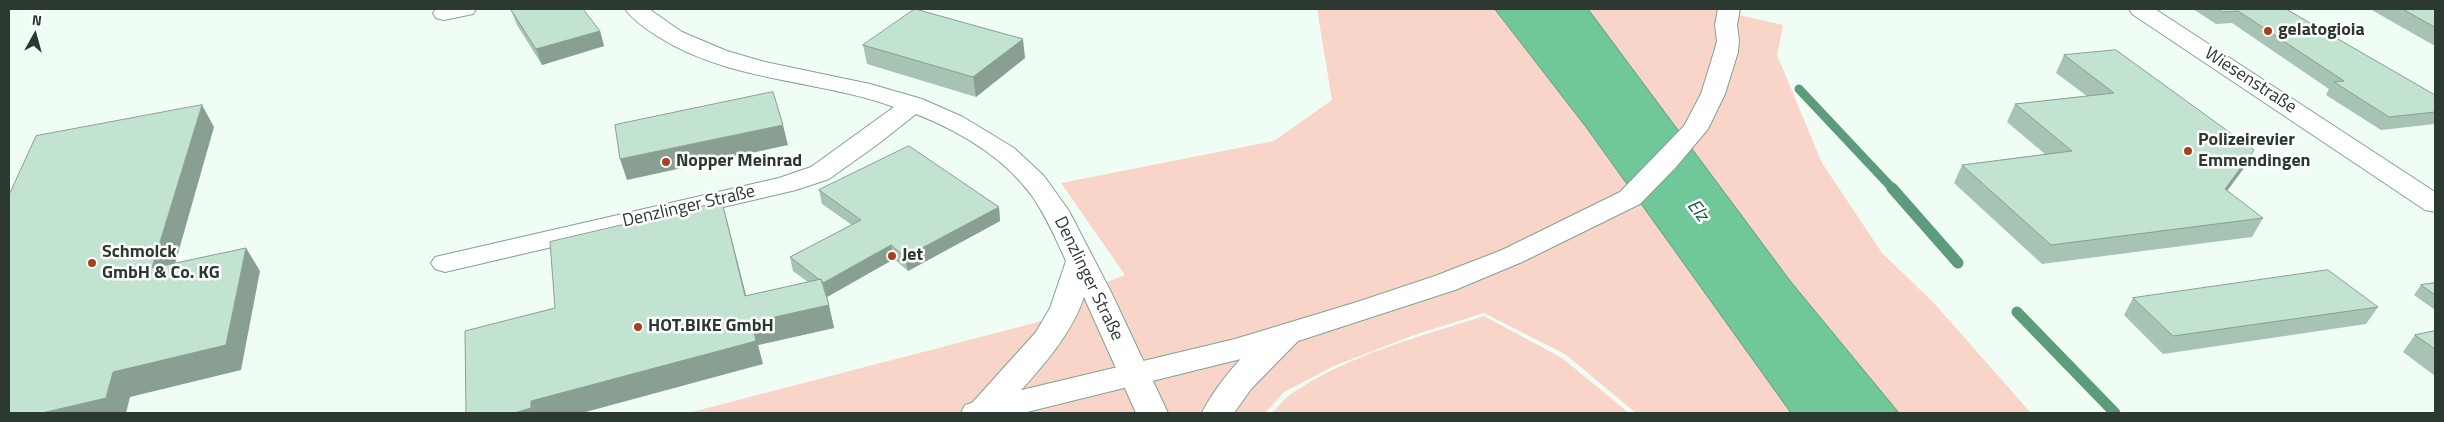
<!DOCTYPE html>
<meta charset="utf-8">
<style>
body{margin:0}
#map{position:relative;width:2444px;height:422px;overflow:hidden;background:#f0fdf5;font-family:"Titillium Web",sans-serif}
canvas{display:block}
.frame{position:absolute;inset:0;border:10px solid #2c3931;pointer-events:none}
.north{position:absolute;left:10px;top:10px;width:50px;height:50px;-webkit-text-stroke:4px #fff;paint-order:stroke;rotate:7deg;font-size:14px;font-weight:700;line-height:20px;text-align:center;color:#2c3931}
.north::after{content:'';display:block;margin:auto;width:18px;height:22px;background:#2c3931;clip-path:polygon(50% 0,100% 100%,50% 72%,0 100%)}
</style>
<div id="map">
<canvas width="2444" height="422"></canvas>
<div class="frame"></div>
<div class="north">N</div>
</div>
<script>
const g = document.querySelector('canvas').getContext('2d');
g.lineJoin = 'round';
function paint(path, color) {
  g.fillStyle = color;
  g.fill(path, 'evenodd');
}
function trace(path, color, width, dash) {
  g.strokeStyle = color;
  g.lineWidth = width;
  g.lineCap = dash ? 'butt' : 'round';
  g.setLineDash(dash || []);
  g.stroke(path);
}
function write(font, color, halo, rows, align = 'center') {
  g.font = font + ' "Titillium Web",sans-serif';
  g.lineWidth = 5;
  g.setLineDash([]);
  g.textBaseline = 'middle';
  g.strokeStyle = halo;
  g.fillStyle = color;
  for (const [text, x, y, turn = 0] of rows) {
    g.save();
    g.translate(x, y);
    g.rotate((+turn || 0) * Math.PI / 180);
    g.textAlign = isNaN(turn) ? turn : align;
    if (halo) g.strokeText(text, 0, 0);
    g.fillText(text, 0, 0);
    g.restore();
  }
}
paint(new Path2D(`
 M 1317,9 L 1495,9 L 1586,127 L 1791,413 L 1636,413 L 1565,354 L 1484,313 L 1414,335 L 1334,366 L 1284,392 L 1265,413 L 688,413 L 1050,319 L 1060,300 L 1125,275 L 1061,183 L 1274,141 L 1332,100 Z
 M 1588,9 L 1713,9 L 1783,25 L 1777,55 L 1822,163 L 1882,253 L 1933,302 L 2031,413 L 1899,413 L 1791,282 Z
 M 1484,316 L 1562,358 L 1629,413 L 1272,413 C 1278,407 1284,399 1291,394 C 1348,355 1419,337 1484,316 Z`), '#f9d4c8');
const water = new Path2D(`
 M 1495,9 L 1588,9 L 1791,282 L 1899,413 L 1791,413 L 1586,127 Z`);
paint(water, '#70c79a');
trace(water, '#5c9c7a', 1);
trace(new Path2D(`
 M 1799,89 L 1893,189`), '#5c9c7a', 9);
trace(new Path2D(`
 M 1892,188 L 1958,263
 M 2017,312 L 2115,413`), '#5c9c7a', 11);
const minor = new Path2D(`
 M 436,9 L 476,9 L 473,14 L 444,20 L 436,18 L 433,13 Z
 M 625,9 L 649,9 L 682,32 L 727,51 L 765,62 L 870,84 L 922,99 L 963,117 L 1014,148 L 1044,176 L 1069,211 L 1111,292 L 1168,413 L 1136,413 L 1084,297 C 1069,342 1031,378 1001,413 L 969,413 L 968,411 L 972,403 L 1036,332 L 1050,308 L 1066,261 C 1056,239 1046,216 1032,196 C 1004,157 959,131 916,114 L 878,144 L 829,179 L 796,190 L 445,272 L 435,269 L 431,263 L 435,257 L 779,178 L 811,167 L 894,107 C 817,79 728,82 657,36 C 646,29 633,20 625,9 Z
 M 2129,9 L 2155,9 L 2435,192 L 2435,212 L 2425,210 L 2132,14 Z
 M 1287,324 L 1298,327 L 1302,334 L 1298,341 L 1251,389 L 1234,413 L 1202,413 C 1215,386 1258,332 1287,324 Z`);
const major = new Path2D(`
 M 1718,9 L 1740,9 L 1737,25 L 1739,41 L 1738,52 L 1725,94 L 1708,129 L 1676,167 L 1640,204 L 1522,262 L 1455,290 L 1249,357 L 1023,413 L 969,413 L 968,411 L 972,403 L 984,399 L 1235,339 L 1357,302 L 1435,276 L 1502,250 L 1620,192 L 1684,126 L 1701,94 L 1714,52 L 1717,41 L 1715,25 Z`);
const highway = new Path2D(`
 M 984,399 L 996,403 L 1000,411 L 999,413 L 961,413 L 965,405 Z`);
trace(minor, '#83a290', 2);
trace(major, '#83a290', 2);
trace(highway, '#83a290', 2);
paint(minor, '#fff');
paint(major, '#fff');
paint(highway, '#fff');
paint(new Path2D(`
 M 2193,9 L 2286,9 L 2435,95 L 2435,124 L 2381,130 L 2326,95 L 2329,89 L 2232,23 L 2216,24 Z
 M 2370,9 L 2435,9 L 2435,46 Z
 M 511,10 L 600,31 L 604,46 L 542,65 L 517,25 Z
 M 863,45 L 1025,58 L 976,97 L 867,64 Z
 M 2064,55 L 2244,168 L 2227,191 L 2263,218 L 2252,237 L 2042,264 L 1954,183 L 1962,165 L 2045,154 L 2007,122 L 2015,104 L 2087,96 L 2056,73 Z
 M 819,190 L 999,207 L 1000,221 L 908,271 L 894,259 L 827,297 L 834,328 L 758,345 L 763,364 L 722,202 L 746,296 L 808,282 L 793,271 L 790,257 L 852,225 L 822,204 Z
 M 2435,283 L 2435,310 L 2414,295 L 2421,285 Z
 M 2133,298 L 2378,307 L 2366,324 L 2163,354 L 2124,315 Z
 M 2435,331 L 2435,376 L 2403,352 L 2415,335 Z`), '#a7c3b3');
paint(new Path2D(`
 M 600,31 L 604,46 L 542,65 L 536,49 Z
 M 1023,39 L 1025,58 L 976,97 L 973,77 Z
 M 202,105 L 214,127 L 167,292 L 152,268 Z
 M 783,125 L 788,145 L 627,180 L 620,159 Z
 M 2254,150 L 2244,168 L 2214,208 L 2225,189 Z
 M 722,202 L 728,224 L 752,319 L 745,296 Z
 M 999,207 L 1000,221 L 908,271 L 905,257 Z
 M 891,245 L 894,259 L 827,297 L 823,283 Z
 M 246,248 L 260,271 L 241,370 L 130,397 L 126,413 L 42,413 L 113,372 Z
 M 829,305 L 834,328 L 758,345 L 763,364 L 582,413 L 514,413 L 531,401 L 752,322 Z`), '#889f92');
const building = new Path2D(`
 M 518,9 L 583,9 L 600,31 L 536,49 L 511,10 Z
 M 915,9 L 1023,39 L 973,77 L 863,45 Z
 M 2218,9 L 2286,9 L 2435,95 L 2435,112 L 2389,117 L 2334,82 L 2344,81 L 2238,11 L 2222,12 Z
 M 2403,9 L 2435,9 L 2435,27 Z
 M 2116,50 L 2254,150 L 2225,189 L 2263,218 L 2051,245 L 1962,165 L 2072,151 L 2015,104 L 2114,93 L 2064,55 Z
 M 773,92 L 783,125 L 620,159 L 615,125 Z
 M 202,105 L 152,268 L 246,248 L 226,345 L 113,372 L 106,398 L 42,413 L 9,413 L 9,195 L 36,136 Z
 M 909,146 L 999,207 L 905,257 L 891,245 L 823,283 L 821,279 L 820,280 L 790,257 L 861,220 L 819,190 Z
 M 722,202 L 745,296 L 821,279 L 829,305 L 752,322 L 756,341 L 531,401 L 531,408 L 514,413 L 466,413 L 465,331 L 555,308 L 550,242 Z
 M 2328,270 L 2378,307 L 2173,336 L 2133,298 Z
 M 2435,283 L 2435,295 L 2421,285 Z
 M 2435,331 L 2435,349 L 2415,335 Z`);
paint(building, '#c2e3d0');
trace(building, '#889f92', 1);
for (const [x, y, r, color] of [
 [2268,31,5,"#a7401d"],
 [2188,151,5,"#a7401d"],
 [666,162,5,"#a7401d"],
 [892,256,5,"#a7401d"],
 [92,263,5,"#a7401d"],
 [638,327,5,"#a7401d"]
]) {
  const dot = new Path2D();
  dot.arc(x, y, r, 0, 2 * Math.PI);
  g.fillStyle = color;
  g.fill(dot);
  trace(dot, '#fff', 2);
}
write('bold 18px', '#2c3931', '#fff', [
 ["gelatogioia",2278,31],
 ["Polizeirevier",2198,141],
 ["Emmendingen",2198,162],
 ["Nopper Meinrad",676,162],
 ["Schmolck",102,253],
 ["GmbH & Co. KG",102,274],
 ["Jet",902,256],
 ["HOT.BIKE GmbH",648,327]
], 'left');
write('18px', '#2c3931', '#fff', [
 ["Wiesenstraße",2250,81,33],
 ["Denzlinger Straße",689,207,-13],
 ["Denzlinger Straße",1088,279,64]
]);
write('italic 19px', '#125538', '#fff', [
 ["Elz",1697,211,53]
]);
</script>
